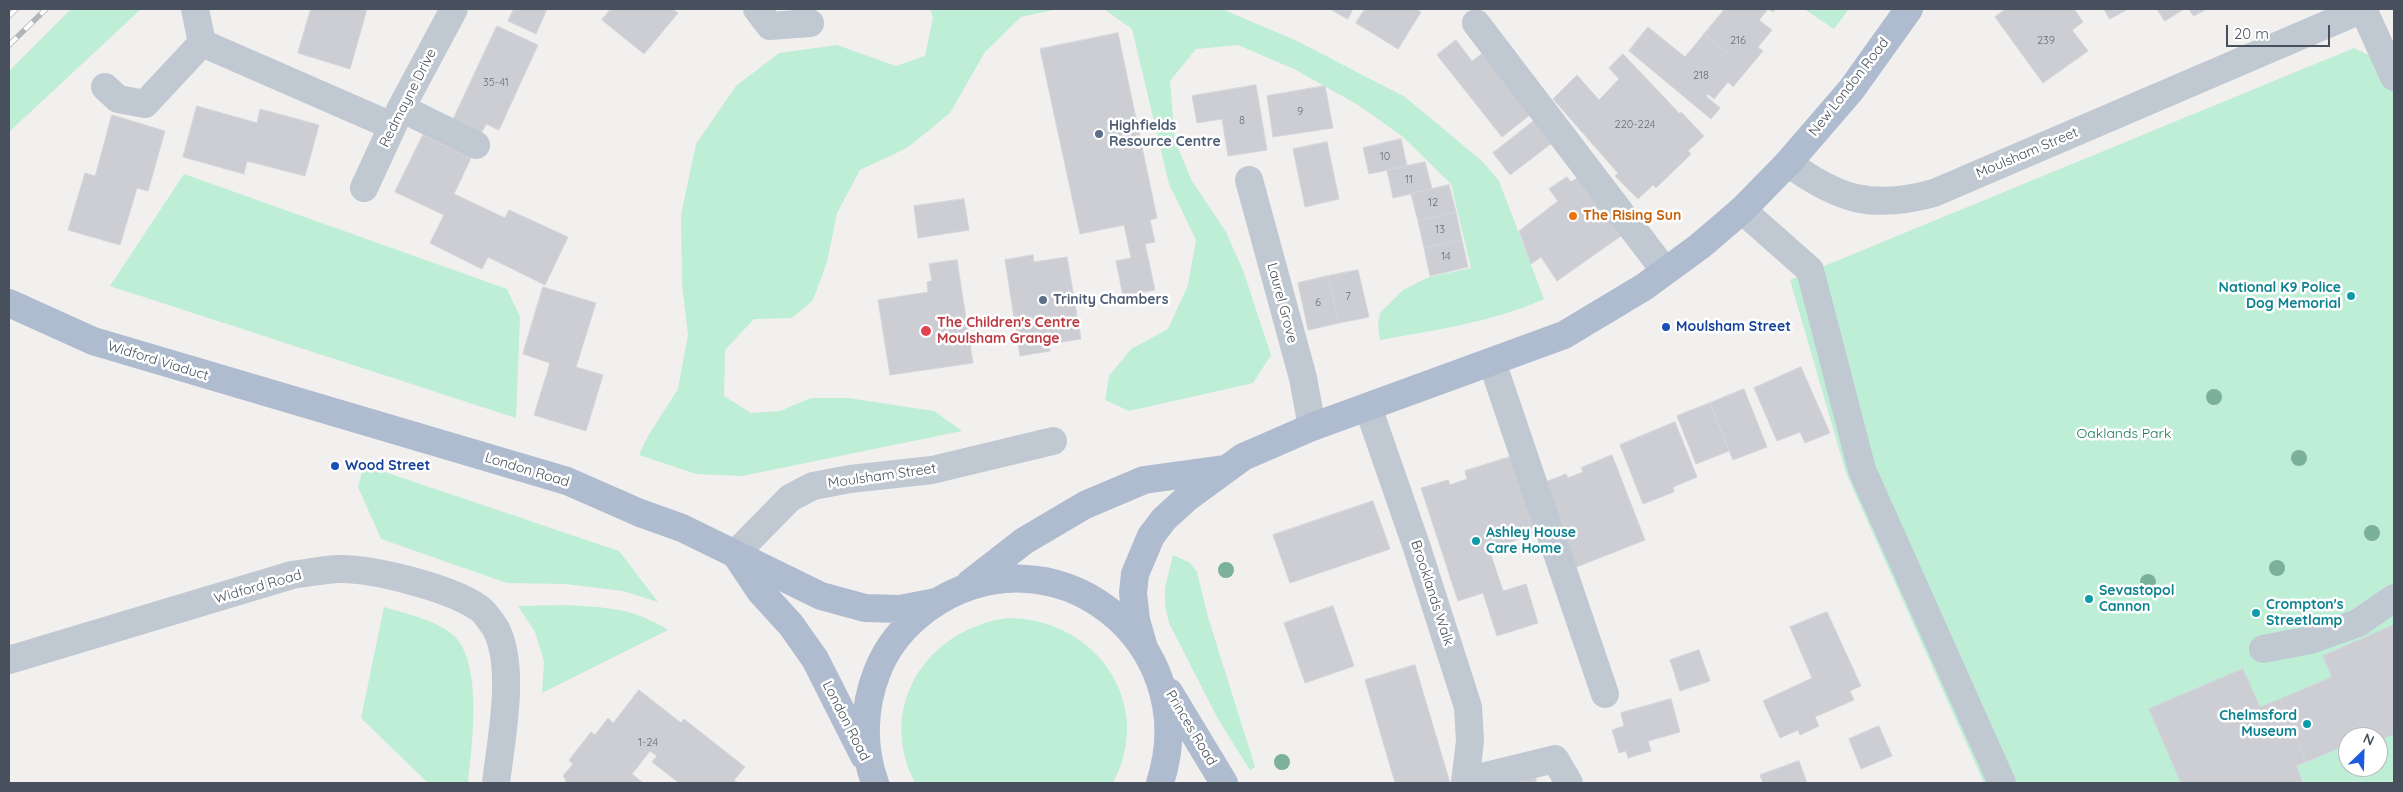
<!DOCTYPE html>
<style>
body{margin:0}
#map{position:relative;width:2403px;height:792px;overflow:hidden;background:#f2efef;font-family:Quicksand,sans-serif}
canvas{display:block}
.frame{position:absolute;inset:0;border:10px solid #47505c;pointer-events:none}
.north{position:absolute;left:2338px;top:727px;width:50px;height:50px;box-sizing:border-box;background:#fff;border:1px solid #b5b9be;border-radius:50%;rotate:24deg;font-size:14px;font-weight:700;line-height:20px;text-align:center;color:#47505c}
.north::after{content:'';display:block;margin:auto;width:18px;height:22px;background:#1c5ddf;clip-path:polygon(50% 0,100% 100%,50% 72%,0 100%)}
.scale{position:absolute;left:2226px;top:25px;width:104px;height:22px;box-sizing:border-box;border:2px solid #47505c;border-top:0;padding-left:6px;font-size:15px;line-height:18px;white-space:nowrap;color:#47505c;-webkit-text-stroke:4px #fff;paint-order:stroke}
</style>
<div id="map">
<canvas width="2403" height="792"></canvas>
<div class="frame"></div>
<div class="north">N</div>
<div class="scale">20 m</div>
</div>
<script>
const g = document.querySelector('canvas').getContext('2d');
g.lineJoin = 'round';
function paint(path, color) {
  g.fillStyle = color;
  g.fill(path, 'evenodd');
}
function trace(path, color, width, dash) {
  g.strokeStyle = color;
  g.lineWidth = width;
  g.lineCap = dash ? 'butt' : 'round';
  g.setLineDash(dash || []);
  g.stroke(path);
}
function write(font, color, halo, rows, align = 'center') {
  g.font = font + ' Quicksand,sans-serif';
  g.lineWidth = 5;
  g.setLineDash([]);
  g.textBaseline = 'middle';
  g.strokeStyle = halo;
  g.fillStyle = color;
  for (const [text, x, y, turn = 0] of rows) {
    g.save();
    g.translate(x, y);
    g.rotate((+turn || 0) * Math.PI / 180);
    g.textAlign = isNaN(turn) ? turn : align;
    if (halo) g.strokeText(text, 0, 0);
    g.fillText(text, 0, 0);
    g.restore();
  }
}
paint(new Path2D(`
 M 71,9 L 141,9 L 9,132 L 9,71 Z
 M 930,9 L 1058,9 L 1021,17 L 985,52 L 950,113 L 907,148 L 860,170 L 837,213 L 827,262 L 813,300 L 792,318 L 754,319 L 725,350 L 724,396 L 751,413 L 780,411 L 811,398 L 848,398 L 934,411 L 962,431 L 742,476 L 696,474 L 639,455 L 648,436 L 678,389 L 688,335 L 682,284 L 681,215 L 696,144 L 736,86 L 779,53 L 837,45 L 896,66 L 925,56 L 933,18 Z
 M 1104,9 L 1222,9 L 1297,41 L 1405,97 L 1482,161 L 1499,181 L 1544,299 C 1493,322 1435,330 1380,340 L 1378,325 L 1380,313 L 1403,290 L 1429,277 L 1471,268 L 1451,184 L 1402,136 L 1358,105 L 1294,69 L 1238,45 L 1196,49 L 1170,81 L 1175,141 L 1192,181 L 1226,232 L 1244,273 L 1271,355 L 1253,383 L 1129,411 L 1105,400 L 1109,376 L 1131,349 L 1168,329 L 1188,285 L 1196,240 L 1169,184 L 1132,29 Z
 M 1804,9 L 1849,9 L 1834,29 Z
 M 2394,46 L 2394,783 L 1984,783 L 1846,473 L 1790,280 L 2354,48 L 2371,56 ZM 2348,737 L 2378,737 L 2378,767 L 2348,767 Z
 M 184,174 L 507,289 L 520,317 L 516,418 L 110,286 Z
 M 364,465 L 619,551 L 658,602 L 623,591 L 565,584 L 507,583 L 381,539 L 358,487 Z
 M 1173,555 L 1190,563 L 1197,572 L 1208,617 L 1255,767 L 1250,770 L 1218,719 L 1169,623 L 1165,605 L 1165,588 Z
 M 565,605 C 604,607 634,608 668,630 L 542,693 L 544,661 L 535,632 L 518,606 Z
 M 384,607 C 407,614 433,619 452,634 C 484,660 472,747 468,783 L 428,783 L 361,718 Z
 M 1008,618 C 1095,618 1156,703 1113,783 L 915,783 C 876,707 926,629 1008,618 Z`), '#beeed6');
const building = new Path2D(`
 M 311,9 L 367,9 L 350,69 L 298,53 Z
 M 514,9 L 547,9 L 536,34 L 508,21 Z
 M 611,9 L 673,9 L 678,13 L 644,54 L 602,20 Z
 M 1330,9 L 1353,9 L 1348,19 Z
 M 1365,9 L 1417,9 L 1421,12 L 1398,49 L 1356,23 Z
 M 1725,9 L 1776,9 L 1773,12 L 1768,9 L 1759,20 L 1772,30 L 1758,47 L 1763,51 L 1747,70 L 1704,34 Z
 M 2006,9 L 2074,9 L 2083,22 L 2072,30 L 2088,51 L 2043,83 L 1995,17 Z
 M 2104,9 L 2128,9 L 2110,19 Z
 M 2157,9 L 2184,9 L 2165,21 Z
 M 2189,9 L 2207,9 L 2194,16 Z
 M 497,26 L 538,45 L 499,130 L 486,124 L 481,134 L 453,120 Z
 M 1648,27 L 1685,57 L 1704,34 L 1747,70 L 1733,87 L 1728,82 L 1714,99 L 1708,94 L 1706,96 L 1720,108 L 1711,119 L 1629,51 Z
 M 1118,33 L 1157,218 L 1150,220 L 1155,242 L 1145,244 L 1155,290 L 1123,296 L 1116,261 L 1131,258 L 1124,225 L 1080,234 L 1040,49 Z
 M 1456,40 L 1472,61 L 1483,53 L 1531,114 L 1502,137 L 1437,55 Z
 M 1623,54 L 1680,114 L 1681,112 L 1704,136 L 1688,151 L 1691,154 L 1656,188 L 1653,185 L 1638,199 L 1615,176 L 1618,173 L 1553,99 L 1577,75 L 1599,100 L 1619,79 L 1609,68 Z
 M 1256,85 L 1267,150 L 1228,156 L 1222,119 L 1197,123 L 1192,96 Z
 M 1325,86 L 1333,128 L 1273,137 L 1267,96 Z
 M 197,106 L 257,123 L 260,109 L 319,125 L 305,176 L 247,161 L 244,174 L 183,157 Z
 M 112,115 L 165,131 L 148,191 L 137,188 L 120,245 L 68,230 L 85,173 L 95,176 Z
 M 1535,120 L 1552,143 L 1510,175 L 1493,153 Z
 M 423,135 L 471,158 L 454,194 L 505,218 L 509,210 L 568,237 L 545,285 L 488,257 L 482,269 L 430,243 L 444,215 L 395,192 Z
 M 1401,139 L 1407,166 L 1369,174 L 1363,148 Z
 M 1327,142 L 1339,199 L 1305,207 L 1293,149 Z
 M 1425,162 L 1432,189 L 1393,198 L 1387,170 Z
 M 1567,177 L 1571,182 L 1579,177 L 1621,236 L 1557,281 L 1541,257 L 1531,264 L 1519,231 L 1558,201 L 1549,189 Z
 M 1449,185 L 1456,212 L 1418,221 L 1411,194 Z
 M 964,199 L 969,230 L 918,238 L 914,206 Z
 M 1456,212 L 1462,240 L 1424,248 L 1418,221 Z
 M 1462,240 L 1468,267 L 1430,276 L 1424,248 Z
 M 1033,255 L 1034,262 L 1067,257 L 1081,339 L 1049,344 L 1050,351 L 1020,356 L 1005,260 Z
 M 957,260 L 973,363 L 890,375 L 878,300 L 928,292 L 927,282 L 932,281 L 929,264 Z
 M 1358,270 L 1369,317 L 1339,323 L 1328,276 Z
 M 1328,276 L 1339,323 L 1308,330 L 1298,283 Z
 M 543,287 L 596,303 L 576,367 L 603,375 L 586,431 L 534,415 L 550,363 L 523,354 Z
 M 1801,367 L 1830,433 L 1805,443 L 1800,432 L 1777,441 L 1754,388 Z
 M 1744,389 L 1767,447 L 1733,460 L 1710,403 Z
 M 1710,403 L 1729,451 L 1696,464 L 1677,416 Z
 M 1675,422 L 1697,477 L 1673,487 L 1674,492 L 1643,504 L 1620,445 Z
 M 1612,455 L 1645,540 L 1574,568 L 1540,484 L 1566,474 L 1568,478 L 1583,472 L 1581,468 Z
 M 1513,456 L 1538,533 L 1489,549 L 1503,591 L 1526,584 L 1538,623 L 1497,636 L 1483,593 L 1458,601 L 1421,488 L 1448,480 L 1450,485 L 1467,479 L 1465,471 Z
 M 1373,501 L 1390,549 L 1290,583 L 1273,535 Z
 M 1333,606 L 1354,666 L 1305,683 L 1284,623 Z
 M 1827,612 L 1861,686 L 1850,691 L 1854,700 L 1815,717 L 1819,726 L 1800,735 L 1798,730 L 1780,738 L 1763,701 L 1812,678 L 1790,627 Z
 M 2394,625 L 2394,734 L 2378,741 L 2378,737 L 2348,737 L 2348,744 L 2306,762 L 2280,699 L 2332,677 L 2323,656 Z
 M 1699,650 L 1710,681 L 1680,691 L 1670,660 Z
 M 1415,665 L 1450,783 L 1395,783 L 1365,680 Z
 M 2243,669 L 2260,707 L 2280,699 L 2306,762 L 2296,766 L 2303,783 L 2181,783 L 2149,709 Z
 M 639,690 L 681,723 L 684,719 L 745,767 L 734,780 L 738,783 L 679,783 L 652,762 L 657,756 L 650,751 L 632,774 L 643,783 L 564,783 L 566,780 L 563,776 L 573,764 L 569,760 L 591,732 L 595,735 L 608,718 L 613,723 Z
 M 1671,699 L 1680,732 L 1648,741 L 1651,751 L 1628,758 L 1626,751 L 1619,753 L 1612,730 L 1624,726 L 1621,713 Z
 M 1879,726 L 1892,756 L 1861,769 L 1849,739 Z
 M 1799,761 L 1807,783 L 1763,783 L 1760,775 Z
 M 1534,772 L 1537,783 L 1497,783 Z`);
paint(building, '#ccced4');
trace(building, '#d3d5db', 1);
trace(new Path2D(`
 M 195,9 L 202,43 L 392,126
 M 757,9 L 770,26 L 810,23
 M 2363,9 L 2394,77
 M 1476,23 L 1665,271
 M 105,87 L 118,99 L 145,104 L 202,43
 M 401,108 L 476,145
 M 1788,163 C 1839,200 1872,210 1934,193 L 2363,9
 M 1249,180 L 1303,378 L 1312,427
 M 364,188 L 401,108 L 454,9
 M 1742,210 L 1810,270 L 1862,470 L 2002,783
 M 1492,362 L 1605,694
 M 1368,407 L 1417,548 L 1468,707 L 1470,741 L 1465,783
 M 735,554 L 790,498 L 813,486 L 850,479 L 932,470 L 1053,441
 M 2263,649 L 2310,640 L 2358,623 L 2394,598
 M 9,660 L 292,575 C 307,573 322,570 337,569 C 373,568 450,588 479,608 C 485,612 492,623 496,629 C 516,668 501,740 496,783
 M 1465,781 L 1555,759 L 1569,783`), '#c0c8d1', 28);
trace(new Path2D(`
 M 9,303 L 93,341 L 567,481 L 640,513 L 682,528 L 821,596 L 865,608 L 900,609 L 936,602
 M 736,555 L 760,591 L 791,625 L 815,659 L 864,756
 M 970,583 L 1024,541 L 1085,505 L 1144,480 L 1224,469
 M 1144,648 L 1136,620 L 1133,593 L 1135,574 L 1151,536 L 1164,519 L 1187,498 L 1243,457 L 1312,427 L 1564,335 L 1644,287 L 1700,246 L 1742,210 L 1788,163 L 1851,90 L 1909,9
 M 1169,692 L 1224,783
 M 875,783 C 862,747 863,708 877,672 C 887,646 906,624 928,608 C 1052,521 1206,641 1160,783`), '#afbbce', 28);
const rail = new Path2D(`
 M 9,16 L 16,9
 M 9,45 L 46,9`);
trace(rail, '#b1b4b9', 5.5);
trace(rail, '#fff', 4, [11]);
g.fillStyle = '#7bb09a';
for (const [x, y] of [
 [2214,397],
 [2299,458],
 [2372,533],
 [2277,568],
 [1226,570],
 [2148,582],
 [1282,762]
]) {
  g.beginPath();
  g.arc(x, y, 8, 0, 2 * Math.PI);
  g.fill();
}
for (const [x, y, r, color] of [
 [1099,134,5,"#5c6f8a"],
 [1573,216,5,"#e8710a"],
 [2351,296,5,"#0f9aa8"],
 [1043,300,5,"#5c6f8a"],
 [1666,327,5,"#1a4fb4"],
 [926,331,6,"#e0444e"],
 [335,466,5,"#1a4fb4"],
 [1476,541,5,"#0f9aa8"],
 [2089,599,5,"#0f9aa8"],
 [2256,613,5,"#0f9aa8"],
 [2307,724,5,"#0f9aa8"]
]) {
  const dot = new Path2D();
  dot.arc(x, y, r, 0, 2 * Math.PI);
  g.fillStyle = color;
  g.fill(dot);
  trace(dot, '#fff', 2);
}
write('11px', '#68707a', null, [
 ["216",1738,41],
 ["239",2046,41],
 ["218",1701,76],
 ["35-41",496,83],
 ["9",1300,112],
 ["8",1242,121],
 ["220-224",1635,125],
 ["10",1385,157],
 ["11",1409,180],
 ["12",1433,203],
 ["13",1440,230],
 ["14",1446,257],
 ["7",1348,297],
 ["6",1318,303],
 ["1-24",648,743]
]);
write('14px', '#47505c', '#fff', [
 ["New London Road",1849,87,-52],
 ["Redmayne Drive",408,98,-63],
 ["Moulsham Street",2027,153,-23],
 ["Laurel Grove",1282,303,75],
 ["Widford Viaduct",158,361,17],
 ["London Road",527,470,17],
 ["Moulsham Street",882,476,-8],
 ["Widford Road",258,587,-16],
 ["Brooklands Walk",1432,593,72],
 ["London Road",846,721,63],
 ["Princes Road",1191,728,59]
]);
write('bold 14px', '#4e5e75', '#fff', [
 ["Highfields",1109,126],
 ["Resource Centre",1109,142],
 ["Trinity Chambers",1053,300]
], 'left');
write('bold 14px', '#c56008', '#fff', [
 ["The Rising Sun",1583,216]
], 'left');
write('bold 14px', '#0d838f', '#fff', [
 ["National K9 Police",2341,288,"right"],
 ["Dog Memorial",2341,304,"right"],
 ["Ashley House",1486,533],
 ["Care Home",1486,549],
 ["Sevastopol",2099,591],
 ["Cannon",2099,607],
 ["Crompton's",2266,605],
 ["Streetlamp",2266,621],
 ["Chelmsford",2297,716,"right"],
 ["Museum",2297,732,"right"]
], 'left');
write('bold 14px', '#be3a42', '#fff', [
 ["The Children's Centre",937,323],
 ["Moulsham Grange",937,339]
], 'left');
write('bold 14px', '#164399', '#fff', [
 ["Moulsham Street",1676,327],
 ["Wood Street",345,466]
], 'left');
write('14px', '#197d55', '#fff', [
 ["Oaklands Park",2124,434]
]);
</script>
